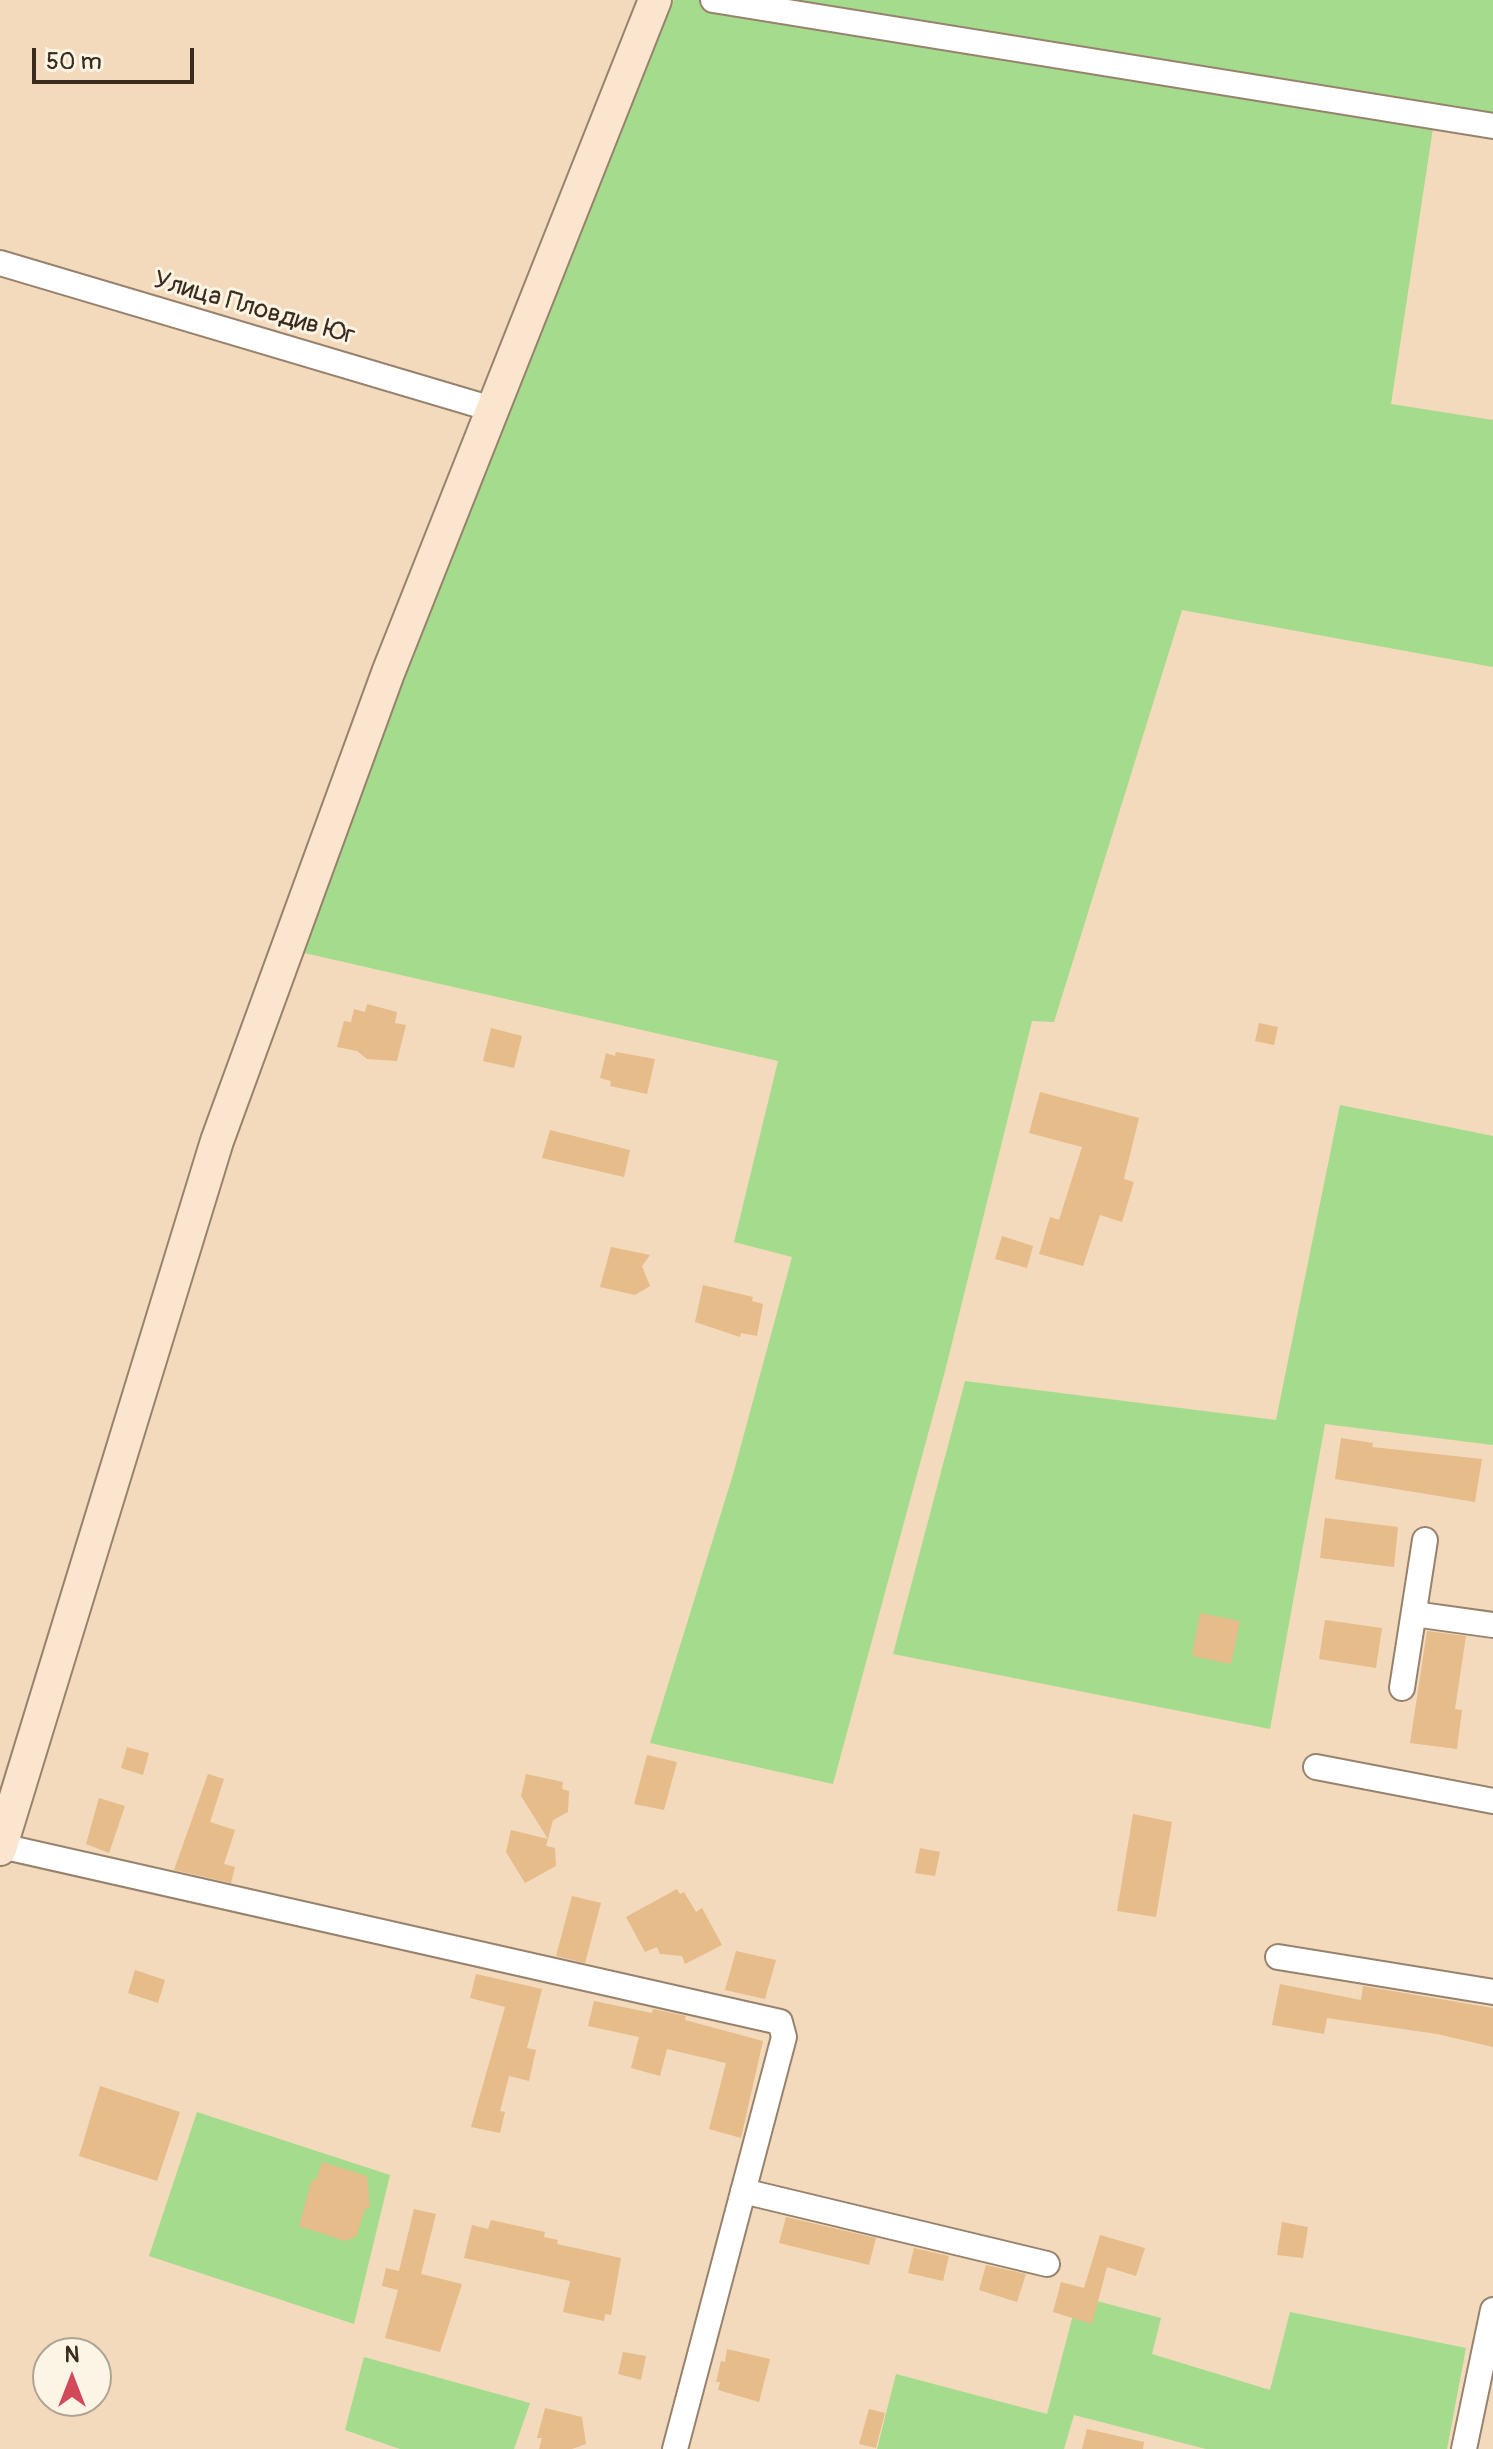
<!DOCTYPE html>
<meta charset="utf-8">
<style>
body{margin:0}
#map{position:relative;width:1493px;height:2449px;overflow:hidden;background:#f3dabc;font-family:Pangolin,sans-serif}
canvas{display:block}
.north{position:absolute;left:32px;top:2337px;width:80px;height:80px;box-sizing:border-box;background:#fcf5e5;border:2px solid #afa495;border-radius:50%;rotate:0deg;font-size:22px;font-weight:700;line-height:32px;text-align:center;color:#3b2a1e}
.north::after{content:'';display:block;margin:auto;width:28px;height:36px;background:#d1495b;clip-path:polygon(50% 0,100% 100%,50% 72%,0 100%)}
.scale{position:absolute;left:32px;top:48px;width:162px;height:36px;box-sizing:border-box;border:4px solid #3b2a1e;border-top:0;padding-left:10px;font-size:24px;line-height:28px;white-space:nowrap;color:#3b2a1e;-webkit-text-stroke:6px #fcf5e5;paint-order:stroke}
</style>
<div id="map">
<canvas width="1493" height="2449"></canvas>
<div class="north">N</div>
<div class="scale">50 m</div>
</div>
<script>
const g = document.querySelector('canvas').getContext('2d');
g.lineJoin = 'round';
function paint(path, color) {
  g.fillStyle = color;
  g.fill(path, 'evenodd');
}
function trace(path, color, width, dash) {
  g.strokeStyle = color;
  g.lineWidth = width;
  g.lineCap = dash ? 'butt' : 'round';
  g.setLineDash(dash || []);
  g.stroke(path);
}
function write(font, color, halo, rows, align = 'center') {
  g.font = font + ' Pangolin,sans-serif';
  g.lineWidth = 6;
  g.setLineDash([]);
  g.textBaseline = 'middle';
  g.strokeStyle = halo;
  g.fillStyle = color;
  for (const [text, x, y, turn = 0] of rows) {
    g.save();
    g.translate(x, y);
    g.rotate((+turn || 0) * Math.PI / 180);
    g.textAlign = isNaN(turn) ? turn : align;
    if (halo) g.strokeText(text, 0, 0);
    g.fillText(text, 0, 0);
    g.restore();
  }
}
paint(new Path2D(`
 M 674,0 L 1493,0 L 1493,122 L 1435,115 L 1391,404 L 1493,420 L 1493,667 L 1182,610 L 1054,1022 L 1032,1021 L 944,1375 L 833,1784 L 650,1743 L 734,1471 L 792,1257 L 734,1242 L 778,1061 L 300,952 L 407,662 Z
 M 1340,1105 L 1493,1136 L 1493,1445 L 1325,1424 L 1270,1729 L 893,1654 L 965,1381 L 1276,1420 Z
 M 197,2112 L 390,2175 L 354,2324 L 149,2256 Z
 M 1078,2296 L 1161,2318 L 1152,2354 L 1270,2390 L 1290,2312 L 1466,2348 L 1447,2449 L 1206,2449 L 1074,2415 L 1064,2449 L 877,2449 L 896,2374 L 1047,2414 Z
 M 364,2357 L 530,2403 L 514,2449 L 400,2449 L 345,2430 Z`), '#a4db8c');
paint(new Path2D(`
 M 367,1004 L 397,1012 L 395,1023 L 406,1025 L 397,1061 L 367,1059 L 357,1051 L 337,1047 L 344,1021 L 351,1022 L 354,1009 L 365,1012 Z
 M 1259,1023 L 1278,1027 L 1274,1045 L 1255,1041 Z
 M 491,1028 L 522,1036 L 514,1068 L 483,1061 Z
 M 616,1052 L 655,1059 L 647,1094 L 610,1086 L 611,1081 L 600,1078 L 606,1053 L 615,1056 Z
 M 1040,1092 L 1139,1118 L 1124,1179 L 1134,1182 L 1122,1222 L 1100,1215 L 1083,1266 L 1039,1254 L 1050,1217 L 1059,1220 L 1082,1147 L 1029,1133 Z
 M 550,1130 L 630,1150 L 624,1177 L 542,1158 Z
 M 1002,1236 L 1033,1246 L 1027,1268 L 995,1259 Z
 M 611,1247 L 650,1255 L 642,1266 L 650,1286 L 635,1295 L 600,1287 Z
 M 703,1285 L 753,1297 L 752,1301 L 763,1304 L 757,1336 L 741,1333 L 740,1337 L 695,1322 Z
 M 1341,1438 L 1373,1443 L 1372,1447 L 1482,1459 L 1475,1502 L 1335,1479 Z
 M 1325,1518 L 1398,1527 L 1394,1567 L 1320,1558 Z
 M 1200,1613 L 1240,1621 L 1231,1664 L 1192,1656 Z
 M 1325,1620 L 1382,1628 L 1376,1668 L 1319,1659 Z
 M 1427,1631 L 1466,1636 L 1455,1709 L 1462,1710 L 1457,1749 L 1410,1743 Z
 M 127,1747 L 149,1753 L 143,1775 L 121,1768 Z
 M 647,1755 L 677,1762 L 664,1810 L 634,1804 Z
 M 208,1774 L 224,1779 L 210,1822 L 235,1830 L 224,1864 L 235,1867 L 231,1883 L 174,1870 Z
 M 526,1774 L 563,1782 L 562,1789 L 569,1791 L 568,1812 L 553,1820 L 548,1839 L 521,1796 Z
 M 99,1798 L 125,1806 L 109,1853 L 86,1844 Z
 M 1133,1814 L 1172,1822 L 1156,1917 L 1117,1911 Z
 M 511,1830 L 548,1839 L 546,1846 L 555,1848 L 556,1866 L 525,1883 L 506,1852 Z
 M 920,1848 L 940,1852 L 935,1876 L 915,1873 Z
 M 677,1889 L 680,1894 L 684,1892 L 696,1912 L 702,1908 L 722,1945 L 685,1964 L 682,1956 L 660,1954 L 657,1947 L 645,1952 L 626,1917 Z
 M 572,1896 L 601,1903 L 585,1963 L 556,1956 Z
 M 736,1951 L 776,1960 L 765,1999 L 725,1990 Z
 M 135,1970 L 165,1980 L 158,2003 L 128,1993 Z
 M 476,1974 L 542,1989 L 527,2048 L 536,2050 L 529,2081 L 509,2076 L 500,2111 L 505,2112 L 500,2133 L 471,2127 L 505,2007 L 470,1998 Z
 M 1280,1984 L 1361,2000 L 1363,1986 L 1493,2008 L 1493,2047 L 1437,2034 L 1327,2018 L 1324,2034 L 1272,2025 Z
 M 594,2001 L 652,2013 L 653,2009 L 686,2016 L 685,2020 L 763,2041 L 741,2138 L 709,2129 L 726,2063 L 667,2049 L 660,2076 L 631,2068 L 639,2037 L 588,2026 Z
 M 100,2086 L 180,2112 L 157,2181 L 79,2156 Z
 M 322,2162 L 367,2176 L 370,2208 L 365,2209 L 356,2237 L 345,2241 L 299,2226 L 312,2179 L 316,2180 Z
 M 414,2209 L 436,2214 L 421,2274 L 462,2284 L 440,2352 L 385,2338 L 398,2290 L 382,2286 L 386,2268 L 399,2271 Z
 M 786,2217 L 876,2238 L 869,2265 L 779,2243 Z
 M 491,2220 L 545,2232 L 544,2237 L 558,2240 L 557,2244 L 621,2258 L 611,2315 L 605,2314 L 604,2321 L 563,2312 L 570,2281 L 464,2258 L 472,2225 L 488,2229 Z
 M 1282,2222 L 1308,2227 L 1303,2258 L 1277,2255 Z
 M 1100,2235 L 1145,2248 L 1136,2276 L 1107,2267 L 1092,2324 L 1053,2312 L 1061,2282 L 1084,2288 Z
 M 914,2248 L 949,2256 L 943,2281 L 908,2273 Z
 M 986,2265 L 1026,2274 L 1017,2302 L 979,2290 Z
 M 727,2349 L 770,2359 L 759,2402 L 718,2390 L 720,2382 L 716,2382 L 721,2361 L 725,2362 Z
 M 623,2352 L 646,2356 L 641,2380 L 618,2374 Z
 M 545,2408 L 582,2417 L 586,2444 L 572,2449 L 539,2449 L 542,2438 L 537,2438 Z
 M 869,2409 L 885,2413 L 876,2448 L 859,2444 Z
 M 1087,2429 L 1144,2442 L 1143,2449 L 1082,2449 Z`), '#e5bc8a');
const street = new Path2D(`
 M 713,0 L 1493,126
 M 0,263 L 492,409
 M 1414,1614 L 1493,1625
 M 1402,1688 L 1425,1540
 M 1316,1767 L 1493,1801
 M 1,1846 L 780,2022 L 784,2037 L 675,2449
 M 1278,1957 L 1493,1992
 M 743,2191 L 1047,2264
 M 1464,2449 L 1493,2310`);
const secondary = new Path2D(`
 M 0,1849 L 217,1141 L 388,673 L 655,0`);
trace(street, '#97826d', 28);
trace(secondary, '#97826d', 36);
trace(street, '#fff', 24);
trace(secondary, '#fce5cf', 32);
write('26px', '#3b2a1e', '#fcf5e5', [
 ["Улица Пловдив Юг",254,309,16]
]);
</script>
